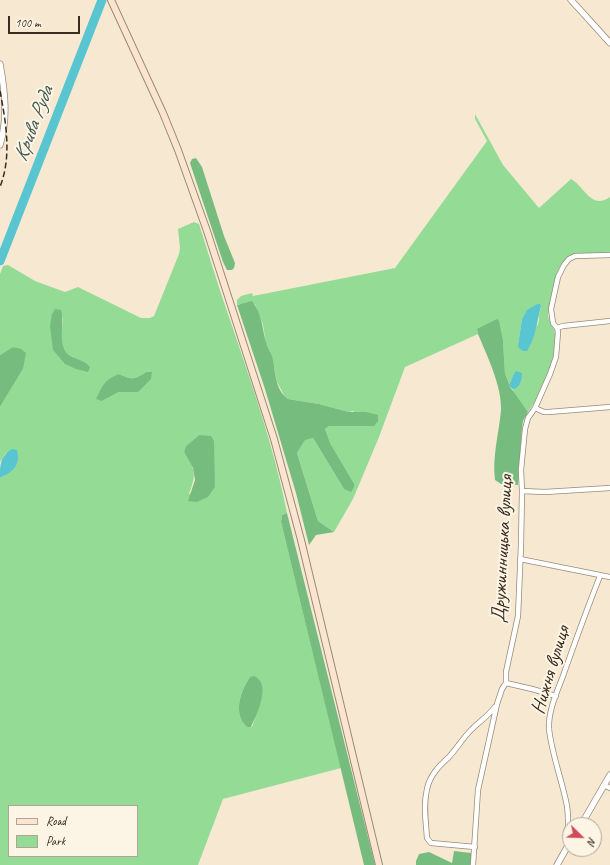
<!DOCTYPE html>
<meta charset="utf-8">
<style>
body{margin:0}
#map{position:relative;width:610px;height:865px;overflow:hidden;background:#f7e9d1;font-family:Caveat,sans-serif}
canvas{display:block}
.legend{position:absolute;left:8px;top:805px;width:130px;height:52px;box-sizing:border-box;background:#fcf5e5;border:1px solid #afa495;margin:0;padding:5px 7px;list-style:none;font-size:12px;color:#3b2a1e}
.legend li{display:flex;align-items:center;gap:8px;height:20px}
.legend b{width:20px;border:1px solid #afa495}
.north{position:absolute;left:562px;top:817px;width:40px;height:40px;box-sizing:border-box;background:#fcf5e5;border:1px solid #afa495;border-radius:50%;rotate:113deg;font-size:11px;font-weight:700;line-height:16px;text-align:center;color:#3b2a1e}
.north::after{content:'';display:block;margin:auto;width:14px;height:18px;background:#d1495b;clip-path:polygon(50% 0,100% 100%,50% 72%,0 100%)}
.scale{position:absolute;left:8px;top:16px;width:72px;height:18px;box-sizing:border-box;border:2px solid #3b2a1e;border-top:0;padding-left:5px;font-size:12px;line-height:14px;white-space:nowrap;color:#3b2a1e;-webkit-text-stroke:3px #fcf5e5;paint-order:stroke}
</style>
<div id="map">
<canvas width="610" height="865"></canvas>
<ul class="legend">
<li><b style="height:5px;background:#fce5d0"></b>Road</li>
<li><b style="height:11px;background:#94dc96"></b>Park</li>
</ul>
<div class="north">N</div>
<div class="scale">100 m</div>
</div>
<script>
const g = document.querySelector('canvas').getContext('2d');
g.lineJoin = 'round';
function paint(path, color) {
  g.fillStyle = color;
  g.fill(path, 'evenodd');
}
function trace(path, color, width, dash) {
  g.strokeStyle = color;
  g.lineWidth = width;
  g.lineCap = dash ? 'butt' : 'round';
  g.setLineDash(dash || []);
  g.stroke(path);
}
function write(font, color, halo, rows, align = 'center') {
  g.font = font + ' Caveat,sans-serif';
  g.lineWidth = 4;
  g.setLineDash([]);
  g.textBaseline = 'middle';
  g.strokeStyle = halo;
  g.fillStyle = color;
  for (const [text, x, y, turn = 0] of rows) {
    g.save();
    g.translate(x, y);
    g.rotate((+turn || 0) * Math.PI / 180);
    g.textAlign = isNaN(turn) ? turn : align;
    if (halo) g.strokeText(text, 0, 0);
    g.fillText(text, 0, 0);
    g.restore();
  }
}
paint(new Path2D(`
 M 475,114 L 503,165 L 539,208 L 571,179 C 585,187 591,210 610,197 L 610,253 C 603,254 571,256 567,259 C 554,266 551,301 548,315 C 549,322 555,328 555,335 C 557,360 542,393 528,412 L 513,393 L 511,380 L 509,385 L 505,373 L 503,341 L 477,329 L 478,334 L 405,367 L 379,437 L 353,499 L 334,532 L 318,521 L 297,453 L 305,439 L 313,438 L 344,489 L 331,445 L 325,429 L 329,426 L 374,426 L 353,411 L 349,412 L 319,404 L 288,399 L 285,397 L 277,382 L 272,357 L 266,343 L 263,325 L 255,304 L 239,304 L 237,305 L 237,300 L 241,296 L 252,293 L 253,296 L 395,268 L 487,141 L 475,119 ZM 539,303 L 541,308 C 538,314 540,319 538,324 C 534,332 524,339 518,345 L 522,319 L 527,311 Z
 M 194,222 L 199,224 C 209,255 218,286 229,317 C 251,382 274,446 287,513 L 282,515 L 281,522 L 341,768 L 223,799 L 198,865 L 0,865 L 0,478 L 6,475 L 6,453 L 0,462 L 0,407 L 23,369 L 14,347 L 0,355 L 0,274 L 3,266 L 8,265 L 35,281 L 65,292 L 78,287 L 141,318 L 150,318 L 154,316 L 179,254 L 180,248 L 178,229 ZM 63,316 C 63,327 59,343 66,352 C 70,357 81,360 86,362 L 53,350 ZM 146,372 L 138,392 L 119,392 L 102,401 L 119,374 C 132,380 134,380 146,372 ZM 199,435 L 214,478 L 215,487 L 189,494 C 197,473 195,470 184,452 L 186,446 ZM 250,677 L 255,718 L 252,727 L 247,727 C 232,714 241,690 250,677 ZM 9,806 L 137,806 L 137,856 L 9,856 Z`), '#94dc96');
paint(new Path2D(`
 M 196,158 L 202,167 L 224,236 L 235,263 L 234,268 L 232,270 L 227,270 L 223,262 L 190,163 L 192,159 Z
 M 252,301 C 262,313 262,328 266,342 C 267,347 270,351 272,356 C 276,370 274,389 288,399 L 319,404 L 349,412 L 366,412 L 378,415 L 378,421 L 374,426 L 329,426 L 325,429 L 331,445 L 354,484 L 354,487 L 351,492 L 344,489 L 313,438 L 305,440 L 297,453 L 318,521 L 334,532 L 316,535 L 309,545 L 296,493 L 265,389 L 237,305 Z
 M 55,309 L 61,310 C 65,323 58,340 66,352 C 71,359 84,359 90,367 L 88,372 L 76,369 L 65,364 L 53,350 L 50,326 L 52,314 Z
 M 497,319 L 499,321 L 503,341 L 505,373 L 510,387 L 528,412 L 523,421 L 522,429 L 518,485 L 501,484 L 495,480 C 492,457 499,433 501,410 C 502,386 487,356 478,334 L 477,329 Z
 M 13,347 L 21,349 L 26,353 L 23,369 L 0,407 L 0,355 Z
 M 146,372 L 152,372 L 151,379 L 138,392 L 119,392 L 102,401 L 96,399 C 103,385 104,380 119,374 C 132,380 134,380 146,372 Z
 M 199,435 L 211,436 L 214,441 L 215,487 L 208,497 L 197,502 L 188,501 L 195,480 L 193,468 L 184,452 L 186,446 Z
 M 287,513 L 375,865 L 364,865 L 281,522 L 282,515 Z
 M 254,676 C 272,683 257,714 251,727 L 247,727 C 232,714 241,690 250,677 Z
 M 454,851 L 471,853 L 471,865 L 416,865 L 416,861 L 419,854 L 429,852 L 452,863 Z`), '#77bc7f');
paint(new Path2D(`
 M 539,303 L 541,306 C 537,321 536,337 527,351 L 523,351 L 519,348 L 518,345 L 522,319 L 527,310 Z
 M 516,371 L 522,373 C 522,380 520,387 514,389 L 511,388 L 509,385 L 514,374 Z
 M 12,449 L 17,450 C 21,465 13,472 0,478 C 0,464 0,457 12,449 Z`), '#59c5d1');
trace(new Path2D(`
 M 0,261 L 102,0`), '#59c5d1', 9);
const minor = new Path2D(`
 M 557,328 L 563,326 L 610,321
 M 535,408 L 544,412 L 549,412 L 610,407
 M 522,491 L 545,492 L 610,488
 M 520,559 L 610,577
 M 506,683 L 532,689 L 556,696
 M 604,785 L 610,788
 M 567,846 C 568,833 569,819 567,806 C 562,780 552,755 549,729 C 548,711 557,692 563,676 C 575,642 587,609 600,576
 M 475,847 L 431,843 L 427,838 C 426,822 423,806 427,789 C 430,775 439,766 449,757 C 457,748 463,738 471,730 C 479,722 488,716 495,707
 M 473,865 L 478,790 L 497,704 L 502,689 L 506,683 L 506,672 L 518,616 L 521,545 L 522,491 L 521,470 L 525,429 L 528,418 L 535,408 L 550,374 L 556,357 L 558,332 L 557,328 L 553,323 L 551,309 L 558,277 L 564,265 L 569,259 L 575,256 L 610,255`);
const tertiary = new Path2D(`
 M 571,0 L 610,43
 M 0,64 C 5,92 8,118 0,145
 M 581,825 L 610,775
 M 557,865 L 570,842`);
const secondary = new Path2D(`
 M 111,0 L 163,113 L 178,150 L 207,231 L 274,439 L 301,540 L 379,865`);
trace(minor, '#998a78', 6);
trace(tertiary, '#998a78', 7);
trace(secondary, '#998a78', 8);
trace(minor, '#fff', 4.5);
trace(tertiary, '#fff', 5.5);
trace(secondary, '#fce5d0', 6);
trace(new Path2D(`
 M 0,91 C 6,123 12,156 0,187`), '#3b2a1e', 1.5, [6, 3]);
write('20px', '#3b2a1e', '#fcf5e5', [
 ["Дружинницька вулиця",503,549,-87],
 ["Нижня вулиця",551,670,-73]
]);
write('italic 21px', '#445854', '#fcf5e5', [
 ["Крива Руда",34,124,-69]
]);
</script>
